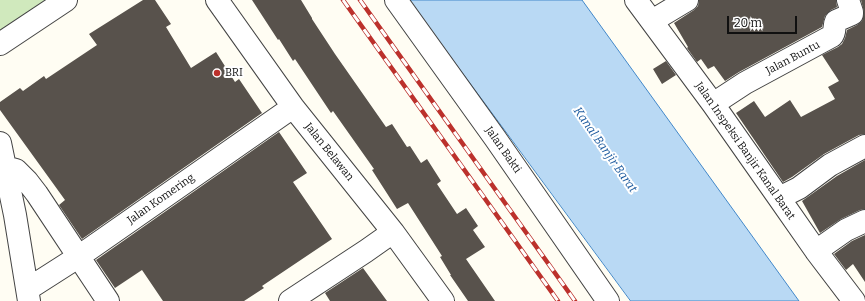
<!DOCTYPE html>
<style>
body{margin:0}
#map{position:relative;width:865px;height:301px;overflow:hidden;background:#fffdf3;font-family:Bitter,serif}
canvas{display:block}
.scale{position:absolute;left:727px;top:16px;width:70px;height:18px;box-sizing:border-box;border:2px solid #101010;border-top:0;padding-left:5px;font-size:12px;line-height:14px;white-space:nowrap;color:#101010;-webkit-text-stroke:3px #fff;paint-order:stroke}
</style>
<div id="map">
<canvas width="865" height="301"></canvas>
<div class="scale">20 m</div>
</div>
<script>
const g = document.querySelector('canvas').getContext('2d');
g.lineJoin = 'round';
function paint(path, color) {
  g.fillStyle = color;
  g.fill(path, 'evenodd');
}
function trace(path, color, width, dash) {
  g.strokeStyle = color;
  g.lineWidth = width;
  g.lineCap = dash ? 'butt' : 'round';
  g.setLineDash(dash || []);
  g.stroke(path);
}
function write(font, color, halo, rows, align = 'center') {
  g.font = font + ' Bitter,serif';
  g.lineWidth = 4;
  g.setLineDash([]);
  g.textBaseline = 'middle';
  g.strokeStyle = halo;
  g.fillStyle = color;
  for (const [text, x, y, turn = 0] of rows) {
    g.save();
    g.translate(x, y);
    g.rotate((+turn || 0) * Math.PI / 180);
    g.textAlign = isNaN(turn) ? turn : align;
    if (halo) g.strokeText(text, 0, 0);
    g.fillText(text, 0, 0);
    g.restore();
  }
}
paint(new Path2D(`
 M 0,0 L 70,0 L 0,51 Z`), '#d0e9bd');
const water = new Path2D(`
 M 409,0 L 582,0 L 799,301 L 631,301 Z`);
paint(water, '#b9d9f4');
trace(water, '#4388c9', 1);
paint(new Path2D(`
 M 143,0 L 155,0 L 171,24 L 166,27 L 191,68 L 216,52 L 235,82 L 239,79 L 262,113 L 82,239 L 59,205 L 65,200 L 0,110 L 0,102 L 20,88 L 23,91 L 44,76 L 46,79 L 97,45 L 89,34 Z
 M 252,0 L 301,0 L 312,18 L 312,19 L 335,54 L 386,127 L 392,124 L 407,147 L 410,146 L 421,163 L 427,159 L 441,181 L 437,184 L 457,214 L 466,208 L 478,226 L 473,230 L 485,247 L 466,259 L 495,301 L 468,301 L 450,275 L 451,275 L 440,257 L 442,256 L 408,203 L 397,209 L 372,170 L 374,169 L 333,111 L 331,113 L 295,59 L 293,61 L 279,39 L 278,40 Z
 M 699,0 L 836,0 L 837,7 L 831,10 L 825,16 L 822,27 L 739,72 L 725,81 L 714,66 L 708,69 L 701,59 L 697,62 L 687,48 L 688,47 L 674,23 L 694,10 L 698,6 Z
 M 861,0 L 865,0 L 865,134 L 859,135 L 824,154 L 792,177 L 783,182 L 736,113 L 754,101 L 765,117 L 790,100 L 801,117 L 835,99 L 828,87 L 839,81 L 822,55 L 838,47 L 842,44 L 845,38 L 847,30 L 857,25 L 862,21 L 864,12 Z
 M 666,61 L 676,75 L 662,84 L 653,69 Z
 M 279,132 L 307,173 L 293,182 L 332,239 L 262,286 L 264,288 L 244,301 L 163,301 L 142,270 L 115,288 L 96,260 Z
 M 865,160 L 865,209 L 860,210 L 841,219 L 820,233 L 802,201 L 837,176 Z
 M 865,235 L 865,282 L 853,264 L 846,270 L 834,254 L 852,241 Z
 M 363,268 L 387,301 L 330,301 L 325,293 Z`), '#58524c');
const minor = new Path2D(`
 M 217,0 L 293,107 L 393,232 L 443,301
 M 396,0 L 495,138 L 608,301
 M 636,0 L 713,104 L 779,198 L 816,251 L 854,301
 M 652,21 L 687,0
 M 0,44 L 66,0
 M 713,104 L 745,83 L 832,36 C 836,32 833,27 836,21 L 852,14 L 852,12 L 848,0
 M 0,143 L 15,215 L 29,301
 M 5,167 L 16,170 L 27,181 L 37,194 L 108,301
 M 779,198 L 799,188 L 830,165 L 865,146
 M 816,251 L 846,230 L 865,221
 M 28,289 L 78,257 L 293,107
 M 290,301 L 366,251 L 393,232`);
trace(minor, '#434343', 24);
trace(minor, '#fff', 22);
const rail = new Path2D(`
 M 343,0 L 558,301
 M 360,0 L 575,301`);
trace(rail, '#bc312c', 4.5);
trace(rail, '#fff', 3, [9]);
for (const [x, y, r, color] of [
 [217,73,4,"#bc312c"]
]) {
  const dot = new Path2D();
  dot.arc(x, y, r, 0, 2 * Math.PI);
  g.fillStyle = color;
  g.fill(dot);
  trace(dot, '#fff', 1.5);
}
write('11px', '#101010', '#fff', [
 ["Jalan Buntu",793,58,-28],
 ["Jalan Bakti",503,150,55],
 ["Jalan Inspeksi Banjir Kanal Barat",745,151,55],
 ["Jalan Belawan",329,152,51],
 ["Jalan Komering",161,199,-35]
]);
write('11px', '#101010', '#fff', [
 ["BRI",225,73]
], 'left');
write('italic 12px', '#1c5a9e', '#fff', [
 ["Kanal Banjir Barat",605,150,55]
]);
</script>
